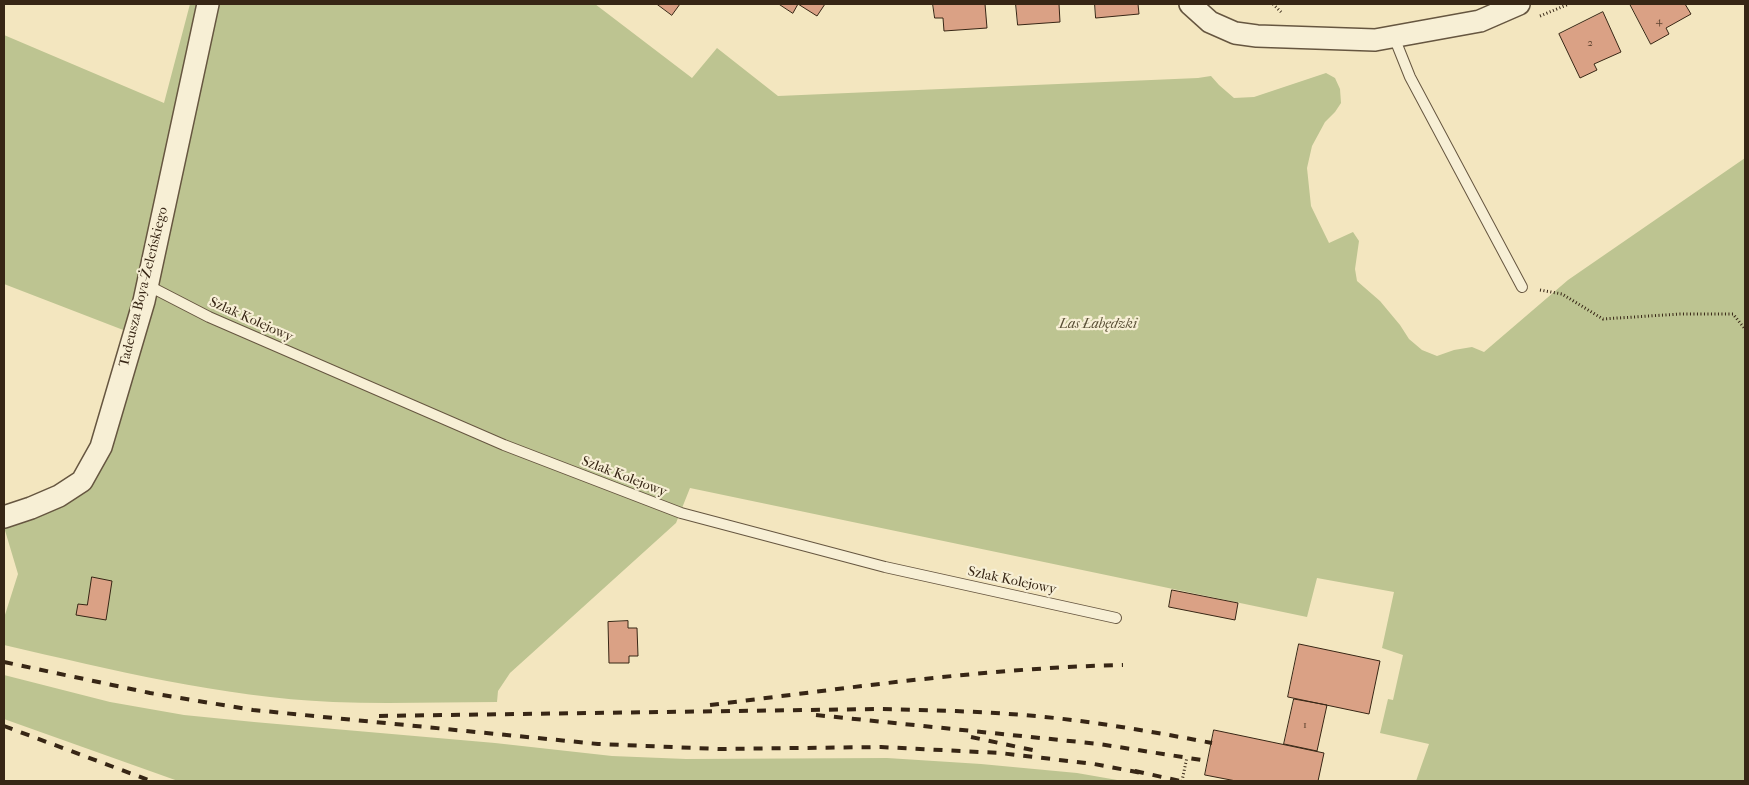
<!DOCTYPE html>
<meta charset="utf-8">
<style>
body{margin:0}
#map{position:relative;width:1749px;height:785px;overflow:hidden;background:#f3e6bf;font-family:"IM FELL French Canon",serif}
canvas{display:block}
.frame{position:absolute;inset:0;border:5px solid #372615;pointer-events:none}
</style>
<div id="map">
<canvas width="1749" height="785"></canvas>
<div class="frame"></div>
</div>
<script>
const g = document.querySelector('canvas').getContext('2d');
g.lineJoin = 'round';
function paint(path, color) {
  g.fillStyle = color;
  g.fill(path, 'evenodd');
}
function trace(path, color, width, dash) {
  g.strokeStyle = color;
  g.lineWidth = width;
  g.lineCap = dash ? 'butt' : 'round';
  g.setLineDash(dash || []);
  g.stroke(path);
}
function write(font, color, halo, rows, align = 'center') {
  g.font = font + ' "IM FELL French Canon",serif';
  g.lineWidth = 4.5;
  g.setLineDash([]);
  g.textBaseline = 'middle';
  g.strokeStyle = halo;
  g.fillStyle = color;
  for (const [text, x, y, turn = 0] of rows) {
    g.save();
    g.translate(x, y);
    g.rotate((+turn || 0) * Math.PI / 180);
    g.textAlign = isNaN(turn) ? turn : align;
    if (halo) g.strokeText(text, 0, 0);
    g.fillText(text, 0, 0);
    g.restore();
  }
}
paint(new Path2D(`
 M 190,4 L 595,4 L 692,78 L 717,48 L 778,96 L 1198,78 L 1211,76 L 1219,85 L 1234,98 L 1254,97 L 1326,73 L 1335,78 L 1340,89 L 1341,103 L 1335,112 L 1325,122 L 1312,146 L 1307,168 L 1311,206 L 1329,243 L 1353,232 L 1359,241 L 1355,269 L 1357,281 L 1380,301 L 1400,325 L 1409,339 L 1422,350 L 1437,356 L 1454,350 L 1472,347 L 1484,352 L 1568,280 L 1745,158 L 1745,781 L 1416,781 L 1429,744 L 1380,733 L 1388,699 L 1393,700 L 1403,655 L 1382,648 L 1394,592 L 1317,578 L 1307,617 L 690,488 L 676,523 L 510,673 L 498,691 L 497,702 C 442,702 388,704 333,702 C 221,697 112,670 4,645 L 4,618 L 18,574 L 4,527 L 72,489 L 144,338 L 4,284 L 4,35 L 164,103 Z
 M 4,675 L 110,702 L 184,715 L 254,722 L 495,743 L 612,756 L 686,759 L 887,758 L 981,764 L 1077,773 L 1123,781 L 178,781 L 4,719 Z`), '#bdc491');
const building = new Path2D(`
 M 657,4 L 680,4 L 672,15 Z
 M 779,4 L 825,4 L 817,16 L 798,4 L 793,13 Z
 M 933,4 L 985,4 L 987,28 L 944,31 L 943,18 L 935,18 Z
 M 1016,4 L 1059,4 L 1060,22 L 1018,25 Z
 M 1095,4 L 1138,4 L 1139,14 L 1096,18 Z
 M 1630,4 L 1685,4 L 1691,14 L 1666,28 L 1669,34 L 1651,44 Z
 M 1603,12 L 1621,52 L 1594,64 L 1597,70 L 1580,78 L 1559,34 Z
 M 92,577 L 112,581 L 106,620 L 76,615 L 78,604 L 87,605 Z
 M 1172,590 L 1238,603 L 1235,620 L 1169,607 Z
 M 628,621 L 628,628 L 637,628 L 638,656 L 629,656 L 629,663 L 609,663 L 608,622 Z
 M 1299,644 L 1380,661 L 1369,714 L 1288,697 Z
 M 1294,699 L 1327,705 L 1317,751 L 1284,744 Z
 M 1214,730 L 1324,753 L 1318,781 L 1236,781 L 1205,775 Z`);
paint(building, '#daa185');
trace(building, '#372615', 1);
const lane = new Path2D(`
 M 1394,37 L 1410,77 L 1522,287
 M 147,285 L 209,317 L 504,445 L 681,513 L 885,567 L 1116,618`);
const street = new Path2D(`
 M 1190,4 L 1210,22 L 1235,33 L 1257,36 L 1375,40 L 1480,21 L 1519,4
 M 4,517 L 31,508 L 59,496 L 82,481 L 101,447 L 144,301 L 208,4`);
trace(lane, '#665640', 12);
trace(street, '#665640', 24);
trace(new Path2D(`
 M 1273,4 L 1281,12
 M 1540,16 L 1569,4
 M 1540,290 L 1562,294 L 1603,319 L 1680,314 L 1733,314 L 1745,329
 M 1182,781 L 1187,757`), '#372615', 3, [1, 2.5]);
trace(lane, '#f7efd5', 10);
trace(street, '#f7efd5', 21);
trace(new Path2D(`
 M 4,662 L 150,693 L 253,710 L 598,744 L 718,749 L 881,747 L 1000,753 L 1094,764 L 1142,773
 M 710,705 C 848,688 985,668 1123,665
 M 816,715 L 1099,744 L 1208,761
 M 379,716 L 878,709 C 926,710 975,711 1023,715 C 1086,720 1149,731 1212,743
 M 4,726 L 151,781
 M 971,737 L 1037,751
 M 1135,771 L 1180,781`), '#372615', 4, [9, 9]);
write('11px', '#604531', null, [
 ["4",1659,21],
 ["2",1590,43],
 ["1",1305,725]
]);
write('14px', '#372615', '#f7efd5', [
 ["Tadeusza Boya-Żeleńskiego",144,287,-76],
 ["Szlak Kolejowy",251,320,24],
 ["Szlak Kolejowy",624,477,21],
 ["Szlak Kolejowy",1012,581,12]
]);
write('italic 14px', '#584e34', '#f7efd5', [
 ["Las Łabędzki",1098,325]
]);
</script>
